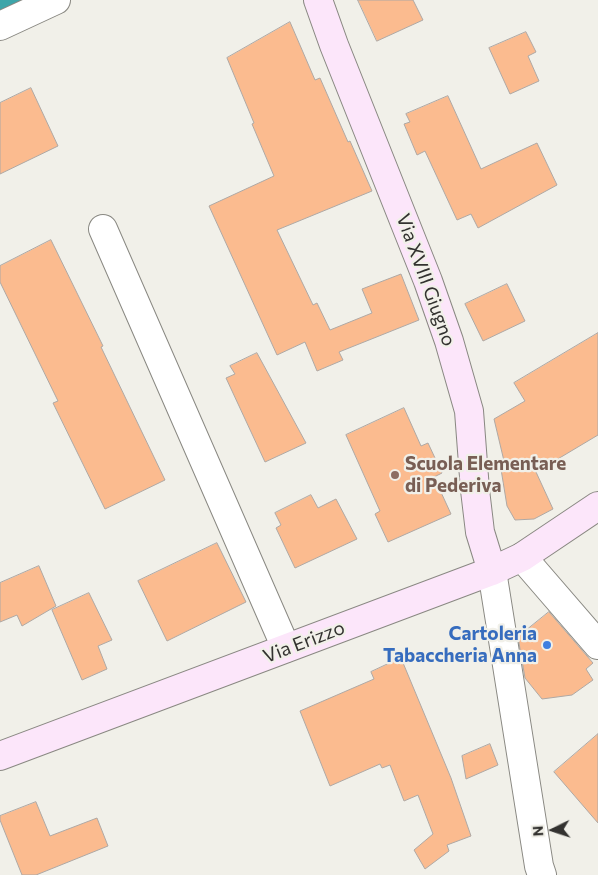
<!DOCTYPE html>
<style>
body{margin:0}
#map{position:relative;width:598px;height:875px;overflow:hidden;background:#f1f0e9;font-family:Commissioner,sans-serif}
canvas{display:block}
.north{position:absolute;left:528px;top:805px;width:50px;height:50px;-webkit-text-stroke:4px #f1f0e9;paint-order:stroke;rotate:266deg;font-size:14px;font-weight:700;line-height:20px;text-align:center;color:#333230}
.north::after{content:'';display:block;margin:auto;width:18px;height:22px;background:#333230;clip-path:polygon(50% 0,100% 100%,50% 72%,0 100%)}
</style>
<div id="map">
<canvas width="598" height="875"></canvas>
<div class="north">N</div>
</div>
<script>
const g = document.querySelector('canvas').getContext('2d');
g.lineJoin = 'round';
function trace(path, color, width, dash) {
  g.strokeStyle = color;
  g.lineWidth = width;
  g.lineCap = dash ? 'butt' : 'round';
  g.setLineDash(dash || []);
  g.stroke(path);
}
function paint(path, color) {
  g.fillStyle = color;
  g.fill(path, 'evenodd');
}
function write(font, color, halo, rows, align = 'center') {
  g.font = font + ' Commissioner,sans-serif';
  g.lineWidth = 4.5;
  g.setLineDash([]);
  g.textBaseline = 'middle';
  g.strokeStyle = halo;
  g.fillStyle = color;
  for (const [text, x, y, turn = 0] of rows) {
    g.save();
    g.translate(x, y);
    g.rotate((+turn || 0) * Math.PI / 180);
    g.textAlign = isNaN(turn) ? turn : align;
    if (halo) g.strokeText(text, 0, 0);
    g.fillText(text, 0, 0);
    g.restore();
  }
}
trace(new Path2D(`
 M 0,5 L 11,0`), '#3da5a9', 31);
const building = new Path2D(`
 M 358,0 L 413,0 L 423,20 L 377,41 Z
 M 290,22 L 315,80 L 320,78 L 348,142 L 350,141 L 372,191 L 277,230 L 313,305 L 317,303 L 330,330 L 372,313 L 362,289 L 401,274 L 419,320 L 339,352 L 343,360 L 317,371 L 305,342 L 277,355 L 209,206 L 274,176 L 252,124 L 254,123 L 227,58 Z
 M 526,32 L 536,52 L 528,56 L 539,81 L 510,94 L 489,48 Z
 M 31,88 L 58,146 L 0,174 L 0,103 Z
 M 448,96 L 481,169 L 537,143 L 557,185 L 478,228 L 471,214 L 457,220 L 425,151 L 417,155 L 404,124 L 410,122 L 406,114 Z
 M 51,240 L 103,346 L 101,347 L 165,480 L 105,509 L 53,403 L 58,401 L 0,282 L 0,266 Z
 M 507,284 L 525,321 L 483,341 L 465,304 Z
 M 598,333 L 598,435 L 536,472 L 553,509 L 534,519 L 515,520 L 507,506 L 500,463 L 504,461 L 494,419 L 525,401 L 514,383 Z
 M 257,353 L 306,443 L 265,462 L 226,378 L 235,374 L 230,366 Z
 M 404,408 L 421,446 L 428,443 L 442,473 L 434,477 L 451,514 L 388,542 L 375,514 L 380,511 L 346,435 Z
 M 311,495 L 318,508 L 336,499 L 357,539 L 295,568 L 276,528 L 281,525 L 275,513 Z
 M 217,543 L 246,602 L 167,641 L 138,581 Z
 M 39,566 L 56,606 L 22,626 L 17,615 L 0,622 L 0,583 Z
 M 89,593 L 112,640 L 98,646 L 107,669 L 82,680 L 52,610 Z
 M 549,612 L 593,663 L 586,669 L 593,680 L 572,695 L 542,699 L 525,678 L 518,637 Z
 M 401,658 L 451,778 L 471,836 L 447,845 L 449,851 L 425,869 L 414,850 L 433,834 L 418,795 L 404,801 L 390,765 L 382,768 L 380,764 L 330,786 L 300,711 L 374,679 L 371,672 Z
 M 598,734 L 598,823 L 554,772 Z
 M 490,744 L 498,765 L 466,779 L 462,756 Z
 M 36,802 L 50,836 L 97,818 L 108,846 L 36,875 L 22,875 L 0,820 L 0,816 Z`);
paint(building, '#fbbb8f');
trace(building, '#aea8a4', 1);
const street = new Path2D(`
 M 0,26 L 56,0
 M 103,229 L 286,648
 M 522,557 L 598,645
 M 492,571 L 539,866 L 542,875`);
const secondary = new Path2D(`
 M 318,0 L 334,45 L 428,281 L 449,341 L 469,411 L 475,490 L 480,532 L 492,571
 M 0,756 L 492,571 L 522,557 L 598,506`);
trace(street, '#898882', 30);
trace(secondary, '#898882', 30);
trace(street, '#fff', 28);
trace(secondary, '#fce6fa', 28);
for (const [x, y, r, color] of [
 [395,475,5,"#8d6e63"],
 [547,645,5,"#3f7fe0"]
]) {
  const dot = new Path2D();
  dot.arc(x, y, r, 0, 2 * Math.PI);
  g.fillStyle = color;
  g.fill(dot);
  trace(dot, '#f1f0e9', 2);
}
write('19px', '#333230', '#f1f0e9', [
 ["Via XVIII Giugno",426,280,70],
 ["Via Erizzo",304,642,-21]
]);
write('bold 19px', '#785e54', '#f1f0e9', [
 ["Scuola Elementare",405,464],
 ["di Pederiva",405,486]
], 'left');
write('bold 19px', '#366cbe', '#f1f0e9', [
 ["Cartoleria",537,634],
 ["Tabaccheria Anna",537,656]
], 'right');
</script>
